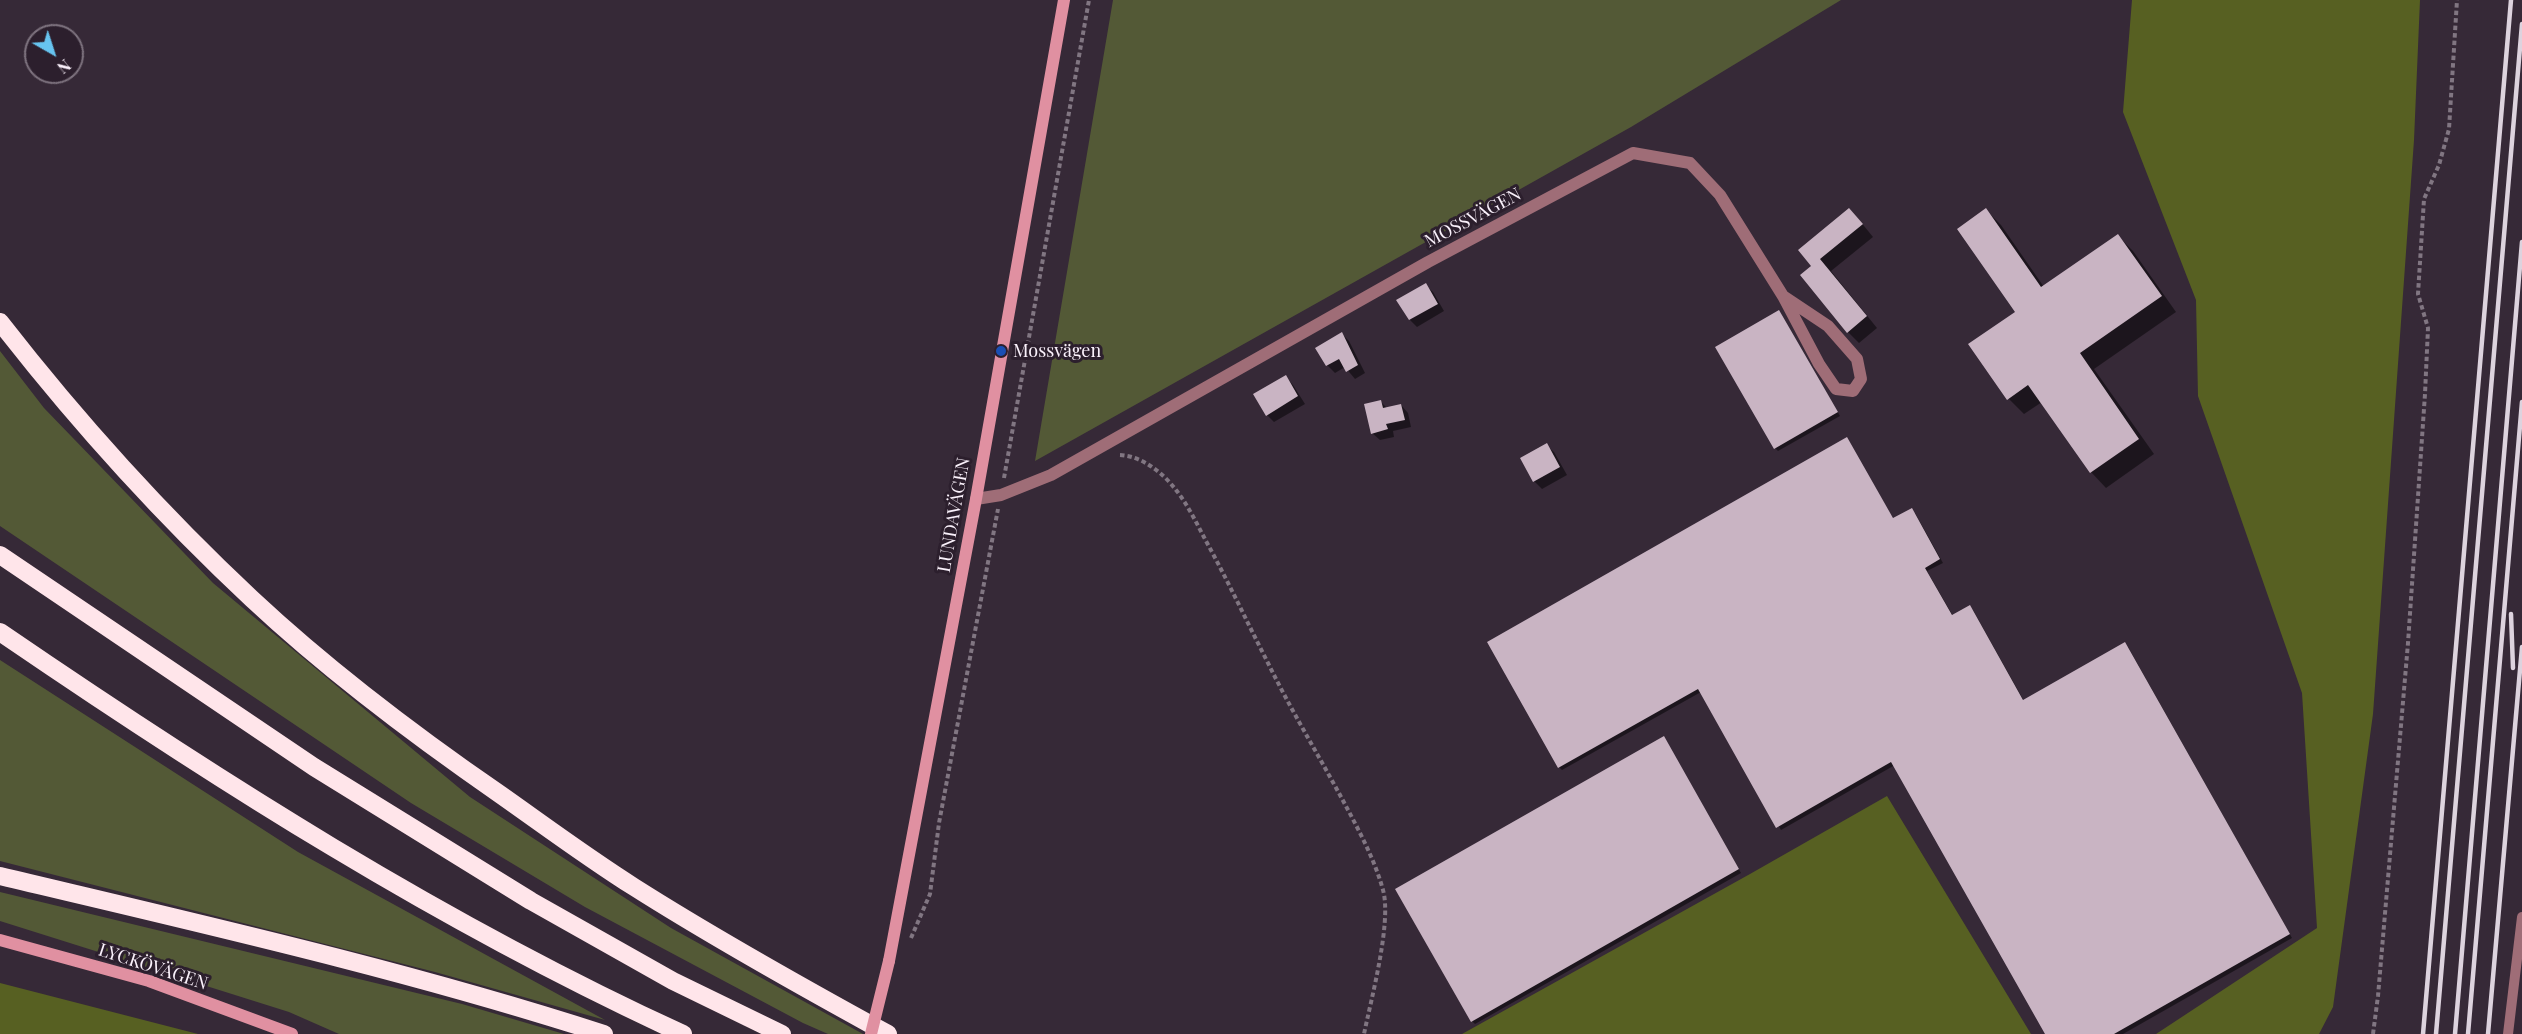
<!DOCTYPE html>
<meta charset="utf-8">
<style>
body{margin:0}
#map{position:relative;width:2522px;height:1034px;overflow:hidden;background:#362937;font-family:"Playfair Display",serif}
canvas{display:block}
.north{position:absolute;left:24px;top:24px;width:60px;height:60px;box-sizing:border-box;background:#2c1f2d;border:2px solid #7e737f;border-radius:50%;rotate:141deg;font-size:16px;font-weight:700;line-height:24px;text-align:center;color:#faf1fb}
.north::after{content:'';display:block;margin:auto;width:21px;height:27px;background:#67c4f0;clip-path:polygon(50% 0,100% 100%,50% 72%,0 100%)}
</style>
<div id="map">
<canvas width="2522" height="1034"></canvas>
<div class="north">N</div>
</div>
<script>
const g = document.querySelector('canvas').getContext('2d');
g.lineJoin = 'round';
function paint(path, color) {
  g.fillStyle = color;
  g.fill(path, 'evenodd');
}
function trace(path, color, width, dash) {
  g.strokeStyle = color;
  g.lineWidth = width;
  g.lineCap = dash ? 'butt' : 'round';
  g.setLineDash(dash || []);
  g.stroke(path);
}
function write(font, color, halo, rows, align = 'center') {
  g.font = font + ' "Playfair Display",serif';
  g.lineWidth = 6;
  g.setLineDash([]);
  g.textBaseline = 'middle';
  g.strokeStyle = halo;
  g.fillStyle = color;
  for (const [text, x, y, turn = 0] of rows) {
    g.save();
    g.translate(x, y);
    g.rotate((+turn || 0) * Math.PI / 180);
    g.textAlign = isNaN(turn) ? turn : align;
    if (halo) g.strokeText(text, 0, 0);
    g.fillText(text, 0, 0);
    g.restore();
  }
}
paint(new Path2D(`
 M 1113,0 L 1841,0 L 1631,127 L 1035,461 Z
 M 0,351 L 44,408 L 213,583 L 470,797 L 671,928 L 863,1034 L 828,1034 L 803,1023 L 585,907 L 411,803 L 0,526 Z
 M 0,660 L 298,852 L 605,1020 L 435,972 L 0,861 Z
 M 0,892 L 462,1004 L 564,1034 L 339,1034 L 289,1012 L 0,921 Z`), '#535936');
paint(new Path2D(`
 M 2132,0 L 2420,0 L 2414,140 L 2373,714 L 2333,1007 L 2319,1034 L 2156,1034 L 2317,928 L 2302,693 L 2198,396 L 2196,300 L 2123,112 Z
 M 1887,796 L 2031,1034 L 1462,1034 L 1750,874 Z
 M 0,983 L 198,1034 L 0,1034 Z`), '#576022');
paint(new Path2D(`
 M 1986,210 L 2001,225 L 2044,287 L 2118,236 L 2133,251 L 2176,312 L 2094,369 L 2154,454 L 2106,488 L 2091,472 L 2042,402 L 2024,414 L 2009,399 L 2017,312 Z
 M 1860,221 L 1873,237 L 1831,271 L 1877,328 L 1859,343 L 1848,332 L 1813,266 L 1800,250 Z
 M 1425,285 L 1433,292 L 1444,311 L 1417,327 L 1410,320 Z
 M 1779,312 L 1840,416 L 1778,451 L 1775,448 Z
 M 1342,334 L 1349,341 L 1365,373 L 1355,379 L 1345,367 L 1335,373 L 1327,365 L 1317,348 Z
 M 1286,377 L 1293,385 L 1305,404 L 1274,422 L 1267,415 Z
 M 1380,401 L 1387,408 L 1401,405 L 1408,413 L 1411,427 L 1393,431 L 1394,437 L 1380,440 L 1372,433 Z
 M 1847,439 L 1894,520 L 1915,513 L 1943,563 L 1927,571 L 1953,616 L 1970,607 L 1973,610 L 2024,701 L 2128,647 L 2292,938 L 2123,1034 L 2047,1034 L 1895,765 L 1781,830 L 1701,692 L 1562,770 L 1559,767 Z
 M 1546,445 L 1554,452 L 1567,475 L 1542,489 L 1534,481 L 1522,459 Z
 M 1667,742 L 1741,873 L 1475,1024 L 1472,1021 Z`), '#0007');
paint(new Path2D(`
 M 1849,208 L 1863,224 L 1820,259 L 1867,316 L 1847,333 L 1800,275 L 1811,266 L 1798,250 Z
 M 1986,208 L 2041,287 L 2118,234 L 2162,296 L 2080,353 L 2139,439 L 2090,473 L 2028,385 L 2007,400 L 1968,344 L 2015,312 L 1957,229 Z
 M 1426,283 L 1438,304 L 1409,320 L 1396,300 Z
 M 1779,310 L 1838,412 L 1774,449 L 1715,347 Z
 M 1342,332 L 1358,365 L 1346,372 L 1339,359 L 1326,366 L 1315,348 Z
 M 1286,375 L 1298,396 L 1266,416 L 1253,394 Z
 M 1381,400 L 1383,408 L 1401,404 L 1405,420 L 1386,424 L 1388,429 L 1371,434 L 1364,404 Z
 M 1847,437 L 1893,518 L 1912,508 L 1940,559 L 1925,568 L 1952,615 L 1970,605 L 2023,700 L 2125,642 L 2290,934 L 2114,1034 L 2045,1034 L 1891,762 L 1776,828 L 1698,689 L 1558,768 L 1487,642 Z
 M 1547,443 L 1560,467 L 1533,482 L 1520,458 Z
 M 1664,736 L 1739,869 L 1471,1022 L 1395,889 Z`), '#c9b4c3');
trace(new Path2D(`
 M 1120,455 C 1142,456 1163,473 1176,490 C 1188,505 1197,524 1206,541 C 1228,581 1247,622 1268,663 C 1290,708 1316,751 1340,795 C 1356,825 1374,857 1383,890 C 1392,922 1371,1000 1364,1034
 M 1004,478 L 1089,0
 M 911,938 L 930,894 L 939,823 L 998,509
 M 2373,1034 L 2378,996 L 2408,643 L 2425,394 L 2428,328 L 2418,294 L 2424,199 L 2439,165 L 2449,129 L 2457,0`), '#817682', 4, [4.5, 3]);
trace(new Path2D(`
 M 2508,1034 L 2522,917`), '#9f6d77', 10);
trace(new Path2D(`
 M 976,499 L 1001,495 L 1051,475 L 1428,262 L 1633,153 L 1690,163 L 1720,195 L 1783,296 L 1819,364 L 1836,389 L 1853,391 L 1861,379 L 1857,359 L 1828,326 L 1783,296`), '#9f6d77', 12);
trace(new Path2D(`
 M 0,940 L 149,981 L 292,1034
 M 889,961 L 976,499 L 1064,0`), '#e090a1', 12);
trace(new Path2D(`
 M 0,322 C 77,421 161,514 252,599 C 329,671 414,735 501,795 C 545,826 588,858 634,887 C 716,939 802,987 888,1034
 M 0,555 L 314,767 L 531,901 L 673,981 L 782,1034
 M 0,632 C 218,781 443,924 683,1034
 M 0,876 C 202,924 406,970 604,1034`), '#ffe5ea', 18);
trace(new Path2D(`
 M 2511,614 L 2513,668
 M 2423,1034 L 2511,0
 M 2436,1034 L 2522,24
 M 2455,1034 L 2522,242
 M 2468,1034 L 2522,402
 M 2488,1034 L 2522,647`), '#ddd3de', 4.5);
trace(new Path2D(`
 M 871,1034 L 889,961`), '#e090a1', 12);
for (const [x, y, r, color] of [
 [1001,351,6,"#1a4fb4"]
]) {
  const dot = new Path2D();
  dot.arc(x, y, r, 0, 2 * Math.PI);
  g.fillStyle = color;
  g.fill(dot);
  trace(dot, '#2c1f2d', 2);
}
write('18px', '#faf1fb', '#2c1f2d', [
 ["MOSSVÄGEN",1473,218,-28],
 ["LUNDAVÄGEN",954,515,-80],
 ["LYCKÖVÄGEN",153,967,18]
]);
write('18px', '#faf1fb', '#2c1f2d', [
 ["Mossvägen",1013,351]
], 'left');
</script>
